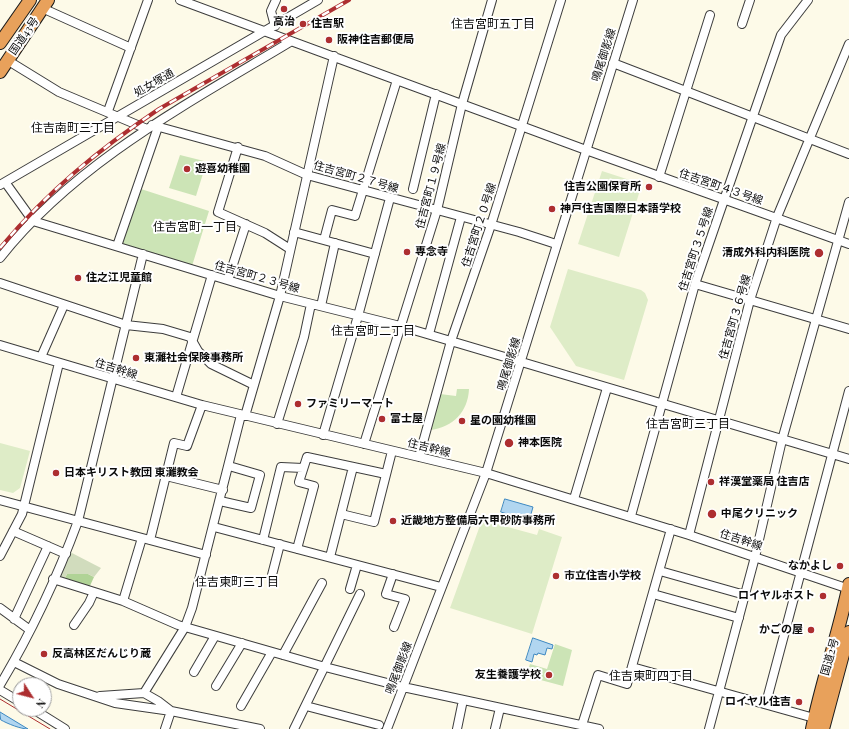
<!DOCTYPE html>
<meta charset="utf-8">
<style>
body{margin:0}
#map{position:relative;width:849px;height:729px;overflow:hidden;background:#fdfae8;font-family:"Playfair Display",serif}
canvas{display:block}
.north{position:absolute;left:12px;top:677px;width:40px;height:40px;box-sizing:border-box;background:#fff;border:1px solid #9d9d9d;border-radius:50%;rotate:126deg;font-size:11px;font-weight:700;line-height:16px;text-align:center;color:#0a0a0a}
.north::after{content:'';display:block;margin:auto;width:14px;height:18px;background:#ad2e30;clip-path:polygon(50% 0,100% 100%,50% 72%,0 100%)}
</style>
<div id="map">
<canvas width="849" height="729"></canvas>
<div class="north">N</div>
</div>
<script>
const g = document.querySelector('canvas').getContext('2d');
g.lineJoin = 'round';
function paint(path, color) {
  g.fillStyle = color;
  g.fill(path, 'evenodd');
}
function trace(path, color, width, dash) {
  g.strokeStyle = color;
  g.lineWidth = width;
  g.lineCap = dash ? 'butt' : 'round';
  g.setLineDash(dash || []);
  g.stroke(path);
}
function write(font, color, halo, rows, align = 'center') {
  g.font = font + ' "Playfair Display","Noto Sans JP",serif';
  g.lineWidth = 4;
  g.setLineDash([]);
  g.textBaseline = 'middle';
  g.strokeStyle = halo;
  g.fillStyle = color;
  for (const [text, x, y, turn = 0] of rows) {
    g.save();
    g.translate(x, y);
    g.rotate((+turn || 0) * Math.PI / 180);
    g.textAlign = isNaN(turn) ? turn : align;
    if (halo) g.strokeText(text, 0, 0);
    g.fillText(text, 0, 0);
    g.restore();
  }
}
paint(new Path2D(`
 M 180,155 L 204,161 L 206,164 L 196,196 L 169,188 Z
 M 141,189 L 209,211 L 192,266 L 125,245 L 122,242 L 139,191 Z
 M 457,389 L 469,389 C 468,412 453,427 431,430 L 440,394 L 456,396 Z
 M 555,644 L 572,650 L 563,686 L 537,679 L 539,674 L 528,670 L 530,664 L 547,669 Z`), '#cce4b6');
paint(new Path2D(`
 M 67,574 L 88,574 L 94,577 L 89,588 L 64,580 Z`), '#b0d396');
paint(new Path2D(`
 M 70,552 L 101,568 L 94,577 L 88,574 L 67,574 L 64,580 L 57,578 Z`), '#d1dcbd');
paint(new Path2D(`
 M 602,171 L 642,184 L 619,257 L 578,244 Z
 M 568,269 L 641,290 L 645,293 L 648,300 L 624,380 L 576,366 L 550,327 Z
 M 0,443 L 30,451 L 20,488 L 13,493 L 0,490 Z
 M 482,520 L 537,535 L 539,529 L 562,537 L 532,634 L 450,608 Z`), '#deecc7');
const water = new Path2D(`
 M 505,499 L 533,507 L 529,521 L 501,512 Z
 M 533,638 L 553,645 L 552,649 L 547,648 L 545,655 L 538,653 L 537,655 L 534,654 L 532,662 L 526,660 Z
 M 0,712 L 28,729 C 21,729 8,724 1,720 Z`);
paint(water, '#b1d6f0');
trace(water, '#3e88c1', 1);
const minor = new Path2D(`
 M 180,0 L 586,150 L 849,244
 M 42,8 L 131,48
 M 742,24 L 750,0
 M 275,26 L 271,11 L 276,0
 M 7,60 L 59,92 L 147,129
 M 613,63 L 849,154
 M 108,111 L 148,0
 M 152,125 L 265,156 L 307,175 L 519,232 L 556,244
 M 238,147 L 218,212 L 265,233 L 290,249
 M 659,177 L 710,15
 M 5,182 L 33,221 L 280,296 L 400,326 L 849,459
 M 0,185 L 318,0
 M 413,189 L 436,94
 M 294,232 L 375,254
 M 324,240 L 332,210 L 355,216 L 397,80
 M 117,246 L 158,127
 M 0,258 C 75,163 187,104 290,42
 M 228,280 L 246,224
 M 0,283 L 126,325 L 163,329 L 190,337 L 198,351 L 211,364 L 254,385
 M 695,284 L 849,329
 M 321,306 L 335,243
 M 429,334 L 461,217
 M 0,345 L 202,405 L 486,473 L 689,535 L 849,589
 M 41,357 L 64,305
 M 176,397 L 212,275
 M 245,416 L 280,296 L 334,56
 M 277,424 L 304,337 L 311,304
 M 323,435 L 358,316 L 390,198
 M 364,444 L 437,210 L 462,104 L 492,0
 M 419,457 L 451,341 L 491,225 L 561,0
 M 166,476 L 223,490
 M 574,499 L 607,388
 M 0,500 L 206,555
 M 220,501 L 251,508 L 260,475 L 229,466
 M 341,514 L 374,522 L 392,451
 M 631,516 L 695,284 L 724,200 L 781,35 L 808,0
 M 214,527 L 441,587
 M 13,531 L 66,554
 M 689,535 L 750,300 L 777,217 L 849,44
 M 150,540 L 174,443 L 187,446 L 202,405
 M 263,540 L 281,467 L 303,468
 M 297,549 L 314,486 L 299,482 L 307,457 L 386,474
 M 0,556 L 22,514 L 59,363
 M 330,557 L 353,467
 M 660,571 L 745,595
 M 393,574 L 386,594 L 405,599 L 394,627
 M 272,575 L 280,544
 M 53,579 L 123,601 L 178,625 L 325,667 L 403,687 L 599,729
 M 350,589 L 357,565
 M 653,594 L 739,618
 M 123,601 L 142,538
 M 0,608 L 30,630
 M 14,619 L 48,546
 M 74,625 L 89,603 L 94,592
 M 283,655 L 322,583
 M 14,662 L 58,684 L 115,703 L 171,711 L 260,729
 M 632,667 L 814,718
 M 194,672 L 215,636
 M 0,685 C 31,633 57,578 78,521 L 143,254
 M 216,686 L 242,643
 M 0,690 L 20,702
 M 144,693 L 185,627 L 192,608 L 241,415
 M 100,696 L 144,693 L 158,701 L 171,711 L 165,729
 M 766,703 L 849,391
 M 241,706 L 272,652
 M 306,706 L 379,725
 M 33,709 L 65,729
 M 582,725 L 598,675 L 627,684 L 671,529
 M 294,729 L 360,594
 M 387,729 L 486,473 L 633,0
 M 457,729 L 463,700
 M 495,729 L 500,708
 M 709,729 L 755,557 L 782,440 L 849,202`);
const highway = new Path2D(`
 M 0,43 L 30,0
 M 0,72 L 48,0
 M 812,729 C 822,680 839,633 849,584
 M 823,729 L 849,632`);
trace(minor, '#3d3d3d', 10);
trace(highway, '#1b1b1b', 14);
trace(minor, '#fff', 8);
trace(highway, '#e8a15b', 12);
trace(new Path2D(`
 M 0,699 L 50,729`), '#ad2e30', 1);
const rail = new Path2D(`
 M 0,248 C 48,191 98,150 159,109 L 349,0`);
trace(rail, '#ad2e30', 4);
trace(rail, '#fff', 2.5, [8]);
for (const [x, y, r, color] of [
 [284,9,4,"#ad2e30"],
 [303,24,4,"#ad2e30"],
 [329,40,4,"#ad2e30"],
 [187,169,4,"#ad2e30"],
 [649,187,4,"#ad2e30"],
 [552,209,4,"#ad2e30"],
 [407,252,4,"#ad2e30"],
 [819,253,5,"#ad2e30"],
 [78,278,4,"#ad2e30"],
 [136,358,4,"#ad2e30"],
 [298,404,4,"#ad2e30"],
 [382,419,4,"#ad2e30"],
 [462,421,4,"#ad2e30"],
 [509,443,5,"#ad2e30"],
 [56,473,4,"#ad2e30"],
 [711,482,4,"#ad2e30"],
 [712,514,5,"#ad2e30"],
 [393,521,4,"#ad2e30"],
 [840,566,4,"#ad2e30"],
 [556,576,4,"#ad2e30"],
 [823,596,4,"#ad2e30"],
 [811,630,4,"#ad2e30"],
 [44,654,4,"#ad2e30"],
 [549,675,4,"#ad2e30"],
 [799,702,4,"#ad2e30"]
]) {
  const dot = new Path2D();
  dot.arc(x, y, r, 0, 2 * Math.PI);
  g.fillStyle = color;
  g.fill(dot);
  trace(dot, '#fff', 1.5);
}
write('bold 11px', '#0a0a0a', '#fff', [
 ["高治",284,22,"center"],
 ["住吉駅",311,24],
 ["阪神住吉郵便局",337,40],
 ["遊喜幼稚園",195,169],
 ["住吉公園保育所",641,187,"right"],
 ["神戸住吉国際日本語学校",560,209],
 ["専念寺",415,252],
 ["清成外科内科医院",810,253,"right"],
 ["住之江児童館",86,278],
 ["東灘社会保険事務所",144,358],
 ["ファミリーマート",306,404],
 ["富士屋",390,419],
 ["星の園幼稚園",470,421],
 ["神本医院",518,443],
 ["日本キリスト教団 東灘教会",64,473],
 ["祥漢堂薬局 住吉店",719,482],
 ["中尾クリニック",721,514],
 ["近畿地方整備局六甲砂防事務所",401,521],
 ["なかよし",832,566,"right"],
 ["市立住吉小学校",564,576],
 ["ロイヤルホスト",815,596,"right"],
 ["かごの屋",803,630,"right"],
 ["反高林区だんじり蔵",52,654],
 ["友生養護学校",541,675,"right"],
 ["ロイヤル住吉",791,702,"right"]
], 'left');
write('11px', '#0a0a0a', '#fff', [
 ["国道43号",24,36,-56],
 ["鳴尾御影線",604,55,-72],
 ["処女塚通",154,83,-30],
 ["住吉宮町２７号線",356,177,16],
 ["住吉宮町１９号線",431,186,-75],
 ["住吉宮町４３号線",721,187,19],
 ["住吉宮町２０号線",479,225,-72],
 ["住吉宮町３５号線",696,249,-72],
 ["住吉宮町２３号線",257,277,16],
 ["住吉宮町３６号線",735,317,-74],
 ["鳴尾御影線",509,364,-73],
 ["住吉幹線",116,369,17],
 ["住吉幹線",429,448,14],
 ["住吉幹線",741,540,18],
 ["国道2号",830,657,-74],
 ["鳴尾御影線",399,668,-69]
]);
write('12px', '#0a0a0a', '#fff', [
 ["住吉宮町五丁目",493,24],
 ["住吉南町三丁目",73,128],
 ["住吉宮町一丁目",195,227],
 ["住吉宮町二丁目",373,331],
 ["住吉宮町三丁目",688,424],
 ["住吉東町三丁目",237,582],
 ["住吉東町四丁目",651,676]
]);
</script>
